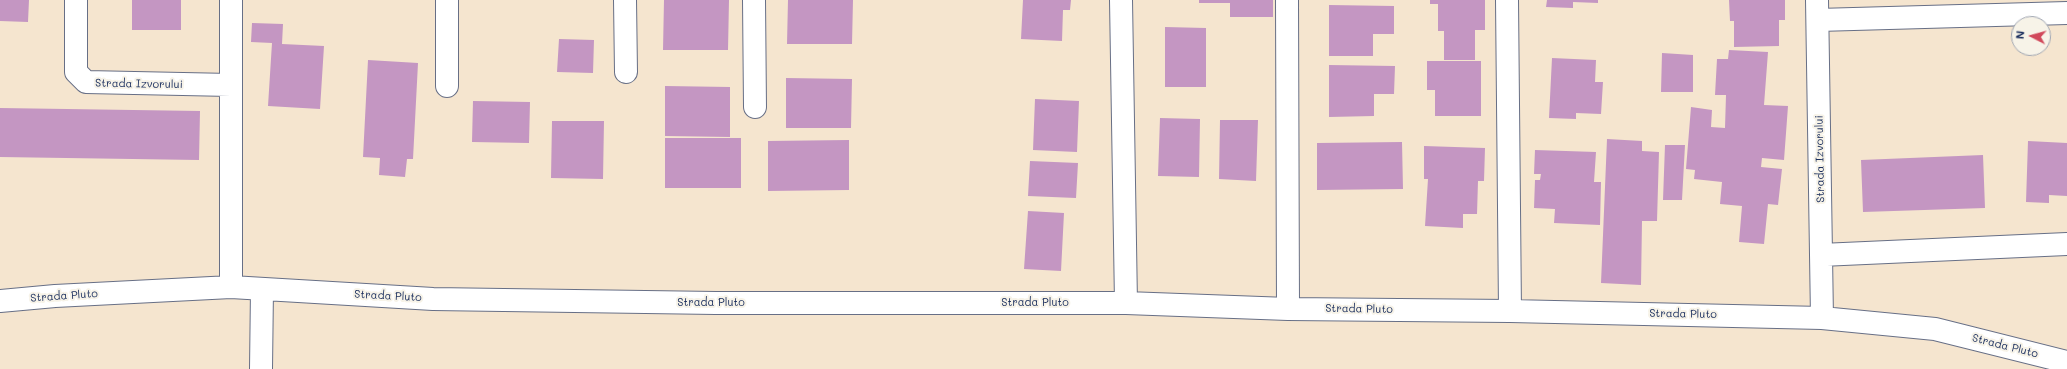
<!DOCTYPE html>
<style>
body{margin:0}
#map{position:relative;width:2067px;height:369px;overflow:hidden;background:#f5e5cf;font-family:Mali,sans-serif}
canvas{display:block}
.north{position:absolute;left:2011px;top:16px;width:40px;height:40px;box-sizing:border-box;background:#f7f3e8;border:1px solid #9fa5b1;border-radius:50%;rotate:276deg;font-size:11px;font-weight:700;line-height:16px;text-align:center;color:#1b2f5e}
.north::after{content:'';display:block;margin:auto;width:14px;height:18px;background:#d1495b;clip-path:polygon(50% 0,100% 100%,50% 72%,0 100%)}
</style>
<div id="map">
<canvas width="2067" height="369"></canvas>
<div class="north">N</div>
</div>
<script>
const g = document.querySelector('canvas').getContext('2d');
g.lineJoin = 'round';
function paint(path, color) {
  g.fillStyle = color;
  g.fill(path, 'evenodd');
}
function trace(path, color, width, dash) {
  g.strokeStyle = color;
  g.lineWidth = width;
  g.lineCap = dash ? 'butt' : 'round';
  g.setLineDash(dash || []);
  g.stroke(path);
}
function write(font, color, halo, rows, align = 'center') {
  g.font = font + ' Mali,sans-serif';
  g.lineWidth = 4;
  g.setLineDash([]);
  g.textBaseline = 'middle';
  g.strokeStyle = halo;
  g.fillStyle = color;
  for (const [text, x, y, turn = 0] of rows) {
    g.save();
    g.translate(x, y);
    g.rotate((+turn || 0) * Math.PI / 180);
    g.textAlign = isNaN(turn) ? turn : align;
    if (halo) g.strokeText(text, 0, 0);
    g.fillText(text, 0, 0);
    g.restore();
  }
}
paint(new Path2D(`
 M 0,0 L 29,0 L 28,22 L 0,21 Z
 M 132,0 L 181,0 L 181,30 L 132,30 Z
 M 664,0 L 729,0 L 728,50 L 663,50 Z
 M 788,0 L 853,0 L 852,44 L 787,44 Z
 M 1023,0 L 1071,0 L 1070,10 L 1063,10 L 1062,41 L 1021,39 Z
 M 1199,0 L 1273,0 L 1273,17 L 1230,17 L 1230,3 L 1199,3 Z
 M 1430,0 L 1485,0 L 1485,30 L 1475,30 L 1475,60 L 1444,60 L 1444,31 L 1438,31 L 1438,4 L 1430,4 Z
 M 1547,0 L 1598,0 L 1598,3 L 1573,2 L 1573,8 L 1546,7 Z
 M 1729,0 L 1785,0 L 1785,20 L 1779,20 L 1779,46 L 1734,47 L 1734,21 L 1730,21 Z
 M 1329,5 L 1394,6 L 1394,34 L 1373,34 L 1373,56 L 1329,56 Z
 M 252,23 L 283,24 L 282,44 L 324,46 L 320,109 L 268,106 L 272,43 L 251,42 Z
 M 1165,27 L 1206,28 L 1206,87 L 1165,87 Z
 M 559,39 L 594,40 L 593,73 L 557,72 Z
 M 1729,50 L 1768,52 L 1764,105 L 1788,106 L 1784,160 L 1762,158 L 1761,167 L 1782,169 L 1778,205 L 1768,204 L 1764,244 L 1739,242 L 1742,206 L 1720,204 L 1722,182 L 1694,179 L 1695,170 L 1686,169 L 1691,107 L 1712,110 L 1711,127 L 1725,128 L 1726,95 L 1715,95 L 1717,59 L 1728,59 Z
 M 1662,53 L 1693,55 L 1693,92 L 1661,92 Z
 M 1552,58 L 1596,60 L 1595,82 L 1603,82 L 1601,114 L 1576,113 L 1576,119 L 1549,118 Z
 M 368,60 L 418,63 L 413,159 L 407,159 L 405,177 L 379,175 L 380,158 L 363,157 Z
 M 1427,61 L 1481,61 L 1481,116 L 1435,116 L 1435,90 L 1427,90 Z
 M 1329,65 L 1395,66 L 1394,94 L 1374,94 L 1374,116 L 1329,117 Z
 M 786,78 L 852,79 L 851,128 L 786,128 Z
 M 665,86 L 730,87 L 730,137 L 665,136 Z
 M 1035,99 L 1079,101 L 1077,152 L 1033,150 Z
 M 473,101 L 530,102 L 529,143 L 472,142 Z
 M 0,108 L 200,111 L 199,160 L 0,157 Z
 M 1160,118 L 1200,119 L 1199,177 L 1158,176 Z
 M 1220,120 L 1258,120 L 1256,181 L 1219,179 Z
 M 552,121 L 604,121 L 603,179 L 551,178 Z
 M 665,138 L 741,138 L 741,188 L 665,188 Z
 M 1607,139 L 1642,141 L 1642,151 L 1659,152 L 1657,221 L 1642,221 L 1641,285 L 1601,283 Z
 M 849,140 L 849,190 L 768,191 L 768,141 Z
 M 2028,141 L 2067,143 L 2067,196 L 2049,195 L 2049,203 L 2026,202 Z
 M 1402,142 L 1403,189 L 1317,190 L 1317,143 Z
 M 1665,145 L 1685,145 L 1682,200 L 1663,200 Z
 M 1424,146 L 1485,148 L 1484,181 L 1478,181 L 1477,214 L 1463,214 L 1463,228 L 1425,226 L 1428,179 L 1424,179 Z
 M 1535,150 L 1596,152 L 1594,182 L 1601,182 L 1600,225 L 1554,223 L 1555,209 L 1534,208 L 1535,180 L 1540,180 L 1541,174 L 1534,174 Z
 M 1983,155 L 1985,208 L 1863,212 L 1861,160 Z
 M 1030,161 L 1078,163 L 1076,198 L 1028,196 Z
 M 1028,211 L 1064,213 L 1061,271 L 1024,269 Z`), '#c496c2');
const minor = new Path2D(`
 M 76,0 L 76,72 L 86,82 L 231,85
 M 447,0 L 447,86
 M 625,0 L 626,72
 M 754,0 L 755,107
 M 1121,0 L 1126,303
 M 1287,0 L 1288,309
 M 1507,0 L 1510,311
 M 1817,0 L 1822,318
 M 1818,20 L 2067,13
 M 1821,255 L 2067,244
 M 231,287 L 231,0
 M 0,301 L 55,296 L 231,287 L 433,299 L 716,303 L 1126,303 L 1288,309 L 1510,311 L 1822,318 L 1935,329 L 2067,362
 M 261,369 L 262,289`);
trace(minor, '#676f86', 24);
trace(minor, '#fff', 22);
write('11px', '#1b2f5e', '#f7f3e8', [
 ["Strada Izvorului",139,84,1],
 ["Strada Izvorului",1820,159,-91],
 ["Strada Pluto",64,296,-4],
 ["Strada Pluto",388,296,3],
 ["Strada Pluto",711,303],
 ["Strada Pluto",1035,303],
 ["Strada Pluto",1359,309,1],
 ["Strada Pluto",1683,314,1],
 ["Strada Pluto",2005,346,14]
]);
</script>
